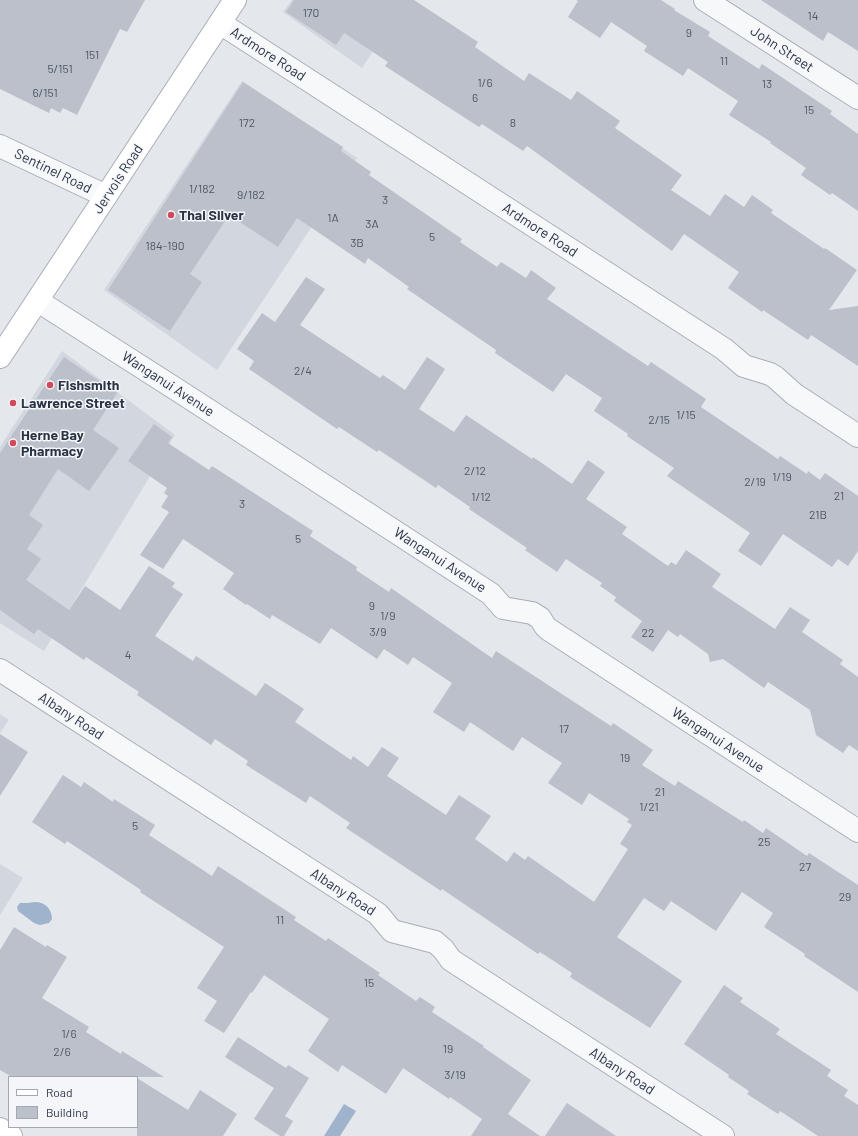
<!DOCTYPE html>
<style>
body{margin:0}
#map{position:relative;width:858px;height:1136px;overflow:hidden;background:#e4e7ec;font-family:Barlow,sans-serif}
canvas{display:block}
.legend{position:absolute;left:8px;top:1076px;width:130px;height:52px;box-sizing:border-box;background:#f4f6f9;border:1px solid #a4a8b1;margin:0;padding:5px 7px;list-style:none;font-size:12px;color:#2b3445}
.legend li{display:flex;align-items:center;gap:8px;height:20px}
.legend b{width:20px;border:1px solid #a4a8b1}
</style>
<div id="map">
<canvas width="858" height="1136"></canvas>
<ul class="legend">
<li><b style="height:5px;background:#fff"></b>Road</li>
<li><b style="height:11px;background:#bbc0ca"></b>Building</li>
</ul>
</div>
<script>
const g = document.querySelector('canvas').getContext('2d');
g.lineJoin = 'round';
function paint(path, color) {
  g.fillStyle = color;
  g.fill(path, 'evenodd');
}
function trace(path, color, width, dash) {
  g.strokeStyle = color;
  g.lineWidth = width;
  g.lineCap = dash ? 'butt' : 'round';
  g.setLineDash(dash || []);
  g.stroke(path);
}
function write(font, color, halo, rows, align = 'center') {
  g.font = font + ' Barlow,sans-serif';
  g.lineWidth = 3;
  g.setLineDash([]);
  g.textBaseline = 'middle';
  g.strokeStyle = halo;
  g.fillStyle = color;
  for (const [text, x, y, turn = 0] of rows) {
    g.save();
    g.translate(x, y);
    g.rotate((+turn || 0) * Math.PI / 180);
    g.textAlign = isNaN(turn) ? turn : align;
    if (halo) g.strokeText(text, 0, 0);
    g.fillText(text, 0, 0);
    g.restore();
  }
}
paint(new Path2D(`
 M 292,0 L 406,0 L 362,68 L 283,12 Z
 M 242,81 L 357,158 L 217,370 L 104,290 Z
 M 62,351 L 175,435 L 44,651 L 0,623 L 0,447 Z
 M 0,714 L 9,720 L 0,733 Z
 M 0,864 L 23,878 L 0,915 Z`), '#d2d6de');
paint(new Path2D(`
 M 35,902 C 45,902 52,909 52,919 L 49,923 L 40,925 L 34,923 L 18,911 L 17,907 L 20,903 L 27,903 Z
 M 344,1104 L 356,1111 L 340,1136 L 324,1136 Z`), '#9fb4cc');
paint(new Path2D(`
 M 0,0 L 145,0 L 127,32 L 120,29 L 77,115 L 63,108 L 60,113 L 51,108 L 49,113 L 0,89 Z
 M 294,0 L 414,0 L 478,42 L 475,47 L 524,81 L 529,73 L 571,100 L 577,91 L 620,121 L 615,128 L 682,175 L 671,190 L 710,216 L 725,194 L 744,207 L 752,195 L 773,210 L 771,213 L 824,249 L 825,248 L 857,270 L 829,310 L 858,306 L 858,366 L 811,335 L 808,340 L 763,310 L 762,312 L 728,288 L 739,272 L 684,234 L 672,251 L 527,146 L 523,151 L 482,124 L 479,127 L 385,66 L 388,62 L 344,33 L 336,45 L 286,12 Z
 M 576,0 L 661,0 L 675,9 L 674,10 L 710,32 L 708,36 L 759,69 L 762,64 L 832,111 L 830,114 L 858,134 L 858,211 L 832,193 L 830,195 L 801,175 L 806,168 L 770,143 L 771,142 L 729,115 L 738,101 L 688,68 L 683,76 L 644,51 L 647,46 L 611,22 L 600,38 L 568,17 L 578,1 Z
 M 761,0 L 858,0 L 858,51 L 828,32 L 823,41 Z
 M 243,82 L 343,147 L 341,151 L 371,172 L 369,175 L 462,239 L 460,242 L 497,267 L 501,262 L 526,278 L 531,270 L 556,288 L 547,299 L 648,366 L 651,362 L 706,399 L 701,407 L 778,459 L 780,456 L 807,474 L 808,471 L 820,480 L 825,473 L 858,496 L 858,551 L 848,566 L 838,559 L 832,567 L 783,534 L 761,566 L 738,551 L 750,533 L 667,476 L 674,468 L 627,436 L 628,434 L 594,411 L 602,398 L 566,374 L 553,392 L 495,353 L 496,350 L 407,289 L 409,287 L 368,258 L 365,264 L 297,218 L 278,247 L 229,215 L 190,274 L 202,282 L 170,331 L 108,290 Z
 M 306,277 L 325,289 L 300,325 L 344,354 L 380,378 L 383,375 L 405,390 L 427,357 L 445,369 L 419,409 L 454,432 L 466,415 L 532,459 L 533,457 L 572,484 L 588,460 L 605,472 L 586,499 L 627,527 L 622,534 L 668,566 L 671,562 L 676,565 L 686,550 L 721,574 L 712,587 L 775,629 L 790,607 L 810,620 L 802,632 L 843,660 L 840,664 L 858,677 L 858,751 L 849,745 L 843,753 L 816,735 L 810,710 L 768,682 L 764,688 L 723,659 L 710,662 L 708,654 L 680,634 L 678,637 L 668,630 L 653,652 L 631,637 L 642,621 L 614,601 L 616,597 L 600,586 L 602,583 L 566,559 L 557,572 L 525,550 L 527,548 L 469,509 L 470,507 L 438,485 L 436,488 L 379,450 L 377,452 L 339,427 L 337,429 L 249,369 L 254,361 L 237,349 L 262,313 L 275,322 Z
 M 64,357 L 117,393 L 93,430 L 119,448 L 89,491 L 58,469 L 29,515 L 43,525 L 27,549 L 41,559 L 26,580 L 69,610 L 85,586 L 120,610 L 149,566 L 175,583 L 172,587 L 183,594 L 155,636 L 193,661 L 196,656 L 256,696 L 265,683 L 304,709 L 295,722 L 351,760 L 353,756 L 368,767 L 382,747 L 399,758 L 387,776 L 446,815 L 459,795 L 491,816 L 475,839 L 507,862 L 514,852 L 525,860 L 528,856 L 594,902 L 628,849 L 620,844 L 632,825 L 627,822 L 629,819 L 589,793 L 582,805 L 548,783 L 562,763 L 522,737 L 513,751 L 470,722 L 464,732 L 433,712 L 452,683 L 413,657 L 408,665 L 384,649 L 377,659 L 331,628 L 320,644 L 272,615 L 270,619 L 247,604 L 246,605 L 223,589 L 234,573 L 183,539 L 163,569 L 140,555 L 169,512 L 161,507 L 168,496 L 164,493 L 167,488 L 128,461 L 154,424 L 172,437 L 168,443 L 209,470 L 212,466 L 313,531 L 310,536 L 357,567 L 356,570 L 389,592 L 391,588 L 492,658 L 496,651 L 611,726 L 613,723 L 653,750 L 642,765 L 675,786 L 678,781 L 743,822 L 744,820 L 763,833 L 766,828 L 807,856 L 809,853 L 858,885 L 858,992 L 804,956 L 805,954 L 764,927 L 773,913 L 742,892 L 716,931 L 671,901 L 664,911 L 644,898 L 617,937 L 682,981 L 650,1028 L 570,977 L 572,973 L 540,952 L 538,954 L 442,889 L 441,891 L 346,828 L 350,823 L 310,796 L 306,803 L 246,765 L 248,761 L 215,739 L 211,745 L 137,695 L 139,692 L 86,657 L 84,660 L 38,629 L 34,634 L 0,610 L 0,453 Z
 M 0,734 L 28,752 L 0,796 Z
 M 63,775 L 81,787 L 84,782 L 113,802 L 114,799 L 155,825 L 149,835 L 212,876 L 218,866 L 296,917 L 294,920 L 326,941 L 328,938 L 380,973 L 378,975 L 416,1001 L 420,997 L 435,1007 L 432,1012 L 484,1046 L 483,1047 L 531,1080 L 508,1114 L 540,1136 L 471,1136 L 482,1119 L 450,1097 L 449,1099 L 403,1068 L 386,1094 L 342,1065 L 338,1072 L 308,1051 L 329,1019 L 264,975 L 252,993 L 251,992 L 224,1033 L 204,1021 L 217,1001 L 197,988 L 224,947 L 140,892 L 141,890 L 67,841 L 65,844 L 32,822 Z
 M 14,927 L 46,947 L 47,945 L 67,957 L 42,998 L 89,1027 L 86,1032 L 121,1054 L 122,1051 L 164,1077 L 12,1077 L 0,1070 L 0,950 Z
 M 724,985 L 743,998 L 740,1002 L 780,1029 L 776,1034 L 831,1070 L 827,1076 L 848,1090 L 844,1096 L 858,1105 L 858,1136 L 818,1136 L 780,1111 L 778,1114 L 747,1094 L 749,1091 L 728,1077 L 729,1075 L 684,1044 Z
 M 238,1037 L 286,1068 L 288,1065 L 309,1078 L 285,1116 L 293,1121 L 284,1136 L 280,1136 L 254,1119 L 274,1088 L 225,1057 Z
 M 137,1078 L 188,1110 L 200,1090 L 237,1114 L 223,1136 L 137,1136 Z
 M 567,1103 L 616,1136 L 545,1136 Z`), '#bbc0ca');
const street = new Path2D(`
 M 705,0 L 858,98
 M 220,23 L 724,349 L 744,366 L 770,374 L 775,377 L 794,394 L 858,436
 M 0,146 L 106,196
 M 38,301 L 182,393 L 491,594 L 503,608 L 532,613 L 540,618 L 545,626 L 548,629 L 858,831
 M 0,670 L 378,914 L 392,931 L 435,942 L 443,949 L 451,960 L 723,1136`);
const secondary = new Path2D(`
 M 0,357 L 235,0
 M 0,1129 L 11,1136`);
trace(street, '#a9aeb7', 24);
trace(secondary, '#a9aeb7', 24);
trace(street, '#f7f8fa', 22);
trace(secondary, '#fff', 22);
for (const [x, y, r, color] of [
 [171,215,4,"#d1495b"],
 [50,385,4,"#d1495b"],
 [13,403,4,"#d1495b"],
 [13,443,4,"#d1495b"]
]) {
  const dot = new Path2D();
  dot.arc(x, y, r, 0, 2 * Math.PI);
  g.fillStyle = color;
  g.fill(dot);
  trace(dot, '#f4f6f9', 1.5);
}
write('12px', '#4f5766', null, [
 ["170",311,13],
 ["14",813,16],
 ["9",689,33],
 ["151",92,55],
 ["11",724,61],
 ["5/151",60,69],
 ["1/6",485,83],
 ["13",767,84],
 ["6/151",45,93],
 ["6",475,98],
 ["15",809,110],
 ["172",247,123],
 ["8",513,123],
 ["1/182",202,189],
 ["9/182",251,195],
 ["3",385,200],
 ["1A",333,218],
 ["3A",372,224],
 ["5",432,237],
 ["3B",357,243],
 ["184-190",165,246],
 ["2/4",303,371],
 ["1/15",686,415],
 ["2/15",659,420],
 ["2/12",475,471],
 ["1/19",782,477],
 ["2/19",755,482],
 ["21",839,496],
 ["1/12",481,497],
 ["3",242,504],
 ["21B",818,515],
 ["5",298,539],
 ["9",372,606],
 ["1/9",388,616],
 ["3/9",378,632],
 ["22",648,633],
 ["4",128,655],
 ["17",564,729],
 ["19",625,758],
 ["21",660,792],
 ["1/21",649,807],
 ["5",135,826],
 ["25",764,842],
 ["27",805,867],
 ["29",845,897],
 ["11",280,920],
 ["15",369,983],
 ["1/6",69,1034],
 ["19",448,1049],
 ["2/6",62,1052],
 ["3/19",455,1075]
]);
write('14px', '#2b3445', '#f4f6f9', [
 ["John Street",782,49,33],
 ["Ardmore Road",268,54,33],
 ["Sentinel Road",53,171,26],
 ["Jervois Road",118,179,-57],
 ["Ardmore Road",540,230,33],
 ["Wanganui Avenue",168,384,33],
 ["Wanganui Avenue",440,560,33],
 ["Albany Road",71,716,33],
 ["Wanganui Avenue",718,740,33],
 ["Albany Road",343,892,33],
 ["Albany Road",622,1071,33]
]);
write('bold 14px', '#2b3445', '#f4f6f9', [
 ["Thai Silver",179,215],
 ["Fishsmith",58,385],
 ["Lawrence Street",21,403],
 ["Herne Bay",21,435],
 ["Pharmacy",21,451]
], 'left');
</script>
